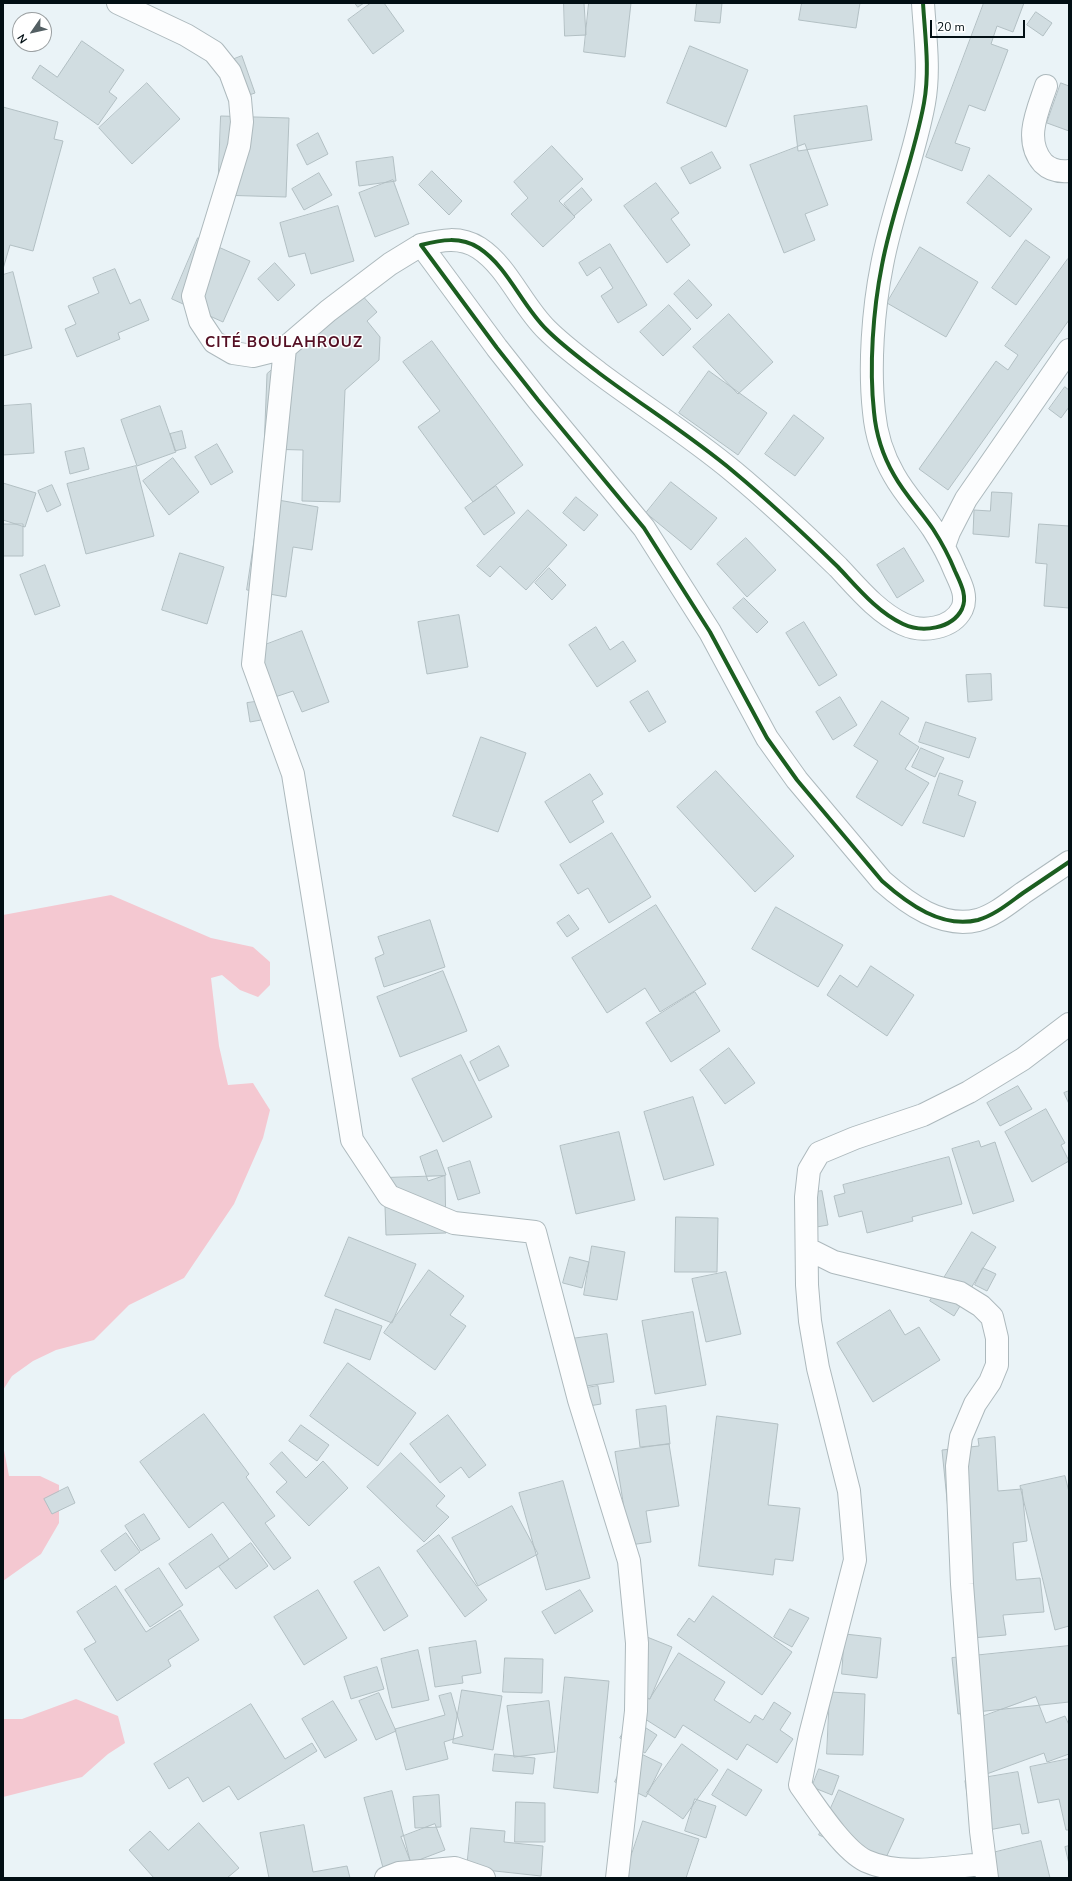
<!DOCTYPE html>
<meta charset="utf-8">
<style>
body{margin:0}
#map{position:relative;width:1072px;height:1881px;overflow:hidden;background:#eaf3f7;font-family:"Nunito Sans",sans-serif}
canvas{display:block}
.frame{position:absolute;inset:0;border:4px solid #020f14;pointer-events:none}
.north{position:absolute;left:12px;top:12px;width:40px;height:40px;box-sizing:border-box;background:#fff;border:1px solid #9a9fa1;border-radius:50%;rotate:236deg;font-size:11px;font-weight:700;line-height:16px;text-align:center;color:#020f14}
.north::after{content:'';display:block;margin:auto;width:14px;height:18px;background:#535f63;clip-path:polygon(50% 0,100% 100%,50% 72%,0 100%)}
.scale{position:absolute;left:930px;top:20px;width:95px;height:18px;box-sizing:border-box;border:2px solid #020f14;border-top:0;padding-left:5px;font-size:12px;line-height:14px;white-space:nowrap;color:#020f14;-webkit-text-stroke:3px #fff;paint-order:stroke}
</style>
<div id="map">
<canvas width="1072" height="1881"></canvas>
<div class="frame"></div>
<div class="north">N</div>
<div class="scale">20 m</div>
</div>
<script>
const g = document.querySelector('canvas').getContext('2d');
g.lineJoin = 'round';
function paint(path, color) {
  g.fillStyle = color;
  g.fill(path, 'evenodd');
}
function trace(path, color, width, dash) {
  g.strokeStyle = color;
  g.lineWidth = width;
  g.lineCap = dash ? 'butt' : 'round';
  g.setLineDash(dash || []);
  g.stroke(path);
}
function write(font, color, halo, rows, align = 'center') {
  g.font = font + ' "Nunito Sans",sans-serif';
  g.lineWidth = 3;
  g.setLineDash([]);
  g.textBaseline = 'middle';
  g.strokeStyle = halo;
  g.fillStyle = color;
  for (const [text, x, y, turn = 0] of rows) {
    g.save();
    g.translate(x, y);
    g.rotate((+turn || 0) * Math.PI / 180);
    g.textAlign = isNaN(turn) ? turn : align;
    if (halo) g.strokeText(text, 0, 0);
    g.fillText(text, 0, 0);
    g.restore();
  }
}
paint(new Path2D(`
 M 111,895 L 211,938 L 253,947 L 270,962 L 270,985 L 258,997 L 240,990 L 222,975 L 211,978 L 219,1046 L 228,1085 L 253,1083 L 270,1110 L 263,1138 L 234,1204 L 184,1278 L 129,1305 L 94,1340 L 56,1350 L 33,1361 L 12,1376 L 3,1390 L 3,915 Z
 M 3,1445 L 9,1476 L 40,1476 L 59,1485 L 59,1523 L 41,1554 L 3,1581 Z
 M 76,1699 L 118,1716 L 125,1743 L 108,1754 L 82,1777 L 3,1797 L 3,1719 L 22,1719 Z`), '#f4c8d1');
const building = new Path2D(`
 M 355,3 L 364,3 L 358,7 Z
 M 371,3 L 384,3 L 404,31 L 373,54 L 348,20 Z
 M 564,3 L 584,3 L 586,35 L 565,36 Z
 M 589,3 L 631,3 L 625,57 L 584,52 Z
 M 697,3 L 722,3 L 720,23 L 695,21 Z
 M 802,3 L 860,3 L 856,28 L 799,20 Z
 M 984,3 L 1024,3 L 1013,32 L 997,26 L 991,44 L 1008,50 L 985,111 L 969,105 L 955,143 L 970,148 L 962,171 L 926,157 Z
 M 1036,12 L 1052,23 L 1043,36 L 1027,25 Z
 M 82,41 L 124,70 L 109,92 L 117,98 L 98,125 L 32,78 L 40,65 L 57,77 Z
 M 690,46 L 748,70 L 726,127 L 667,103 Z
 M 242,56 L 255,93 L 237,99 L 224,63 Z
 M 147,83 L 180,119 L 132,164 L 99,128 Z
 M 1061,83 L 1069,86 L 1069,131 L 1047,123 Z
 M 867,106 L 872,140 L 798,151 L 794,116 Z
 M 3,107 L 58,122 L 54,139 L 63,141 L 33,251 L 10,245 L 3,269 Z
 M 221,116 L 289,118 L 286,197 L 218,195 Z
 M 318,133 L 328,154 L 307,165 L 297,145 Z
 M 805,144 L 828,205 L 805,214 L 815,240 L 784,253 L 750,165 Z
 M 552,146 L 583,179 L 559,201 L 575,217 L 543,247 L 511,214 L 528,198 L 514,182 Z
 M 712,152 L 721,168 L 690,184 L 681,168 Z
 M 393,157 L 396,181 L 359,186 L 356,162 Z
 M 432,171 L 462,201 L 449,215 L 419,185 Z
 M 319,173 L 332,195 L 304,210 L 292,189 Z
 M 989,175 L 1032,209 L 1010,237 L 967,203 Z
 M 393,180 L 409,224 L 375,237 L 359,193 Z
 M 656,183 L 679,213 L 671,219 L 690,245 L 667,263 L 624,206 Z
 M 582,188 L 592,200 L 574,216 L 564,204 Z
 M 338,206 L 354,261 L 311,274 L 305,253 L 289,257 L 280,223 Z
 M 198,238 L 250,261 L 223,322 L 172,299 Z
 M 1026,240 L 1050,257 L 1016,305 L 992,288 Z
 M 610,244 L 647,305 L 618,323 L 601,296 L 613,288 L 600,267 L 587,276 L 579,263 Z
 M 920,247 L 978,282 L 946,337 L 887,303 Z
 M 1068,259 L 1069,260 L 1069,320 L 948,490 L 919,469 L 996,361 L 1008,370 L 1018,355 L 1005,346 Z
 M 275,263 L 295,285 L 278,301 L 258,279 Z
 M 115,269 L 130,304 L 140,299 L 149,320 L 118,333 L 120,339 L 77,357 L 65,329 L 76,324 L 68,306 L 99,293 L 93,278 Z
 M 13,272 L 32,348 L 3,356 L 3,275 Z
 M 689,280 L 712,305 L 697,319 L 674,294 Z
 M 360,293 L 377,312 L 367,321 L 380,337 L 379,360 L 345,390 L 340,502 L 302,501 L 303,450 L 264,449 L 267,374 Z
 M 669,305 L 691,329 L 663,356 L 640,332 Z
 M 729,314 L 773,362 L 738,394 L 693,347 Z
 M 432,341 L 523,465 L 473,502 L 418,427 L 440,411 L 403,362 Z
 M 709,371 L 767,413 L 738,455 L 679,413 Z
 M 1065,387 L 1069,390 L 1069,407 L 1061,418 L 1049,409 Z
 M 31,404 L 34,453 L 3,455 L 3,406 Z
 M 160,406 L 176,452 L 137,466 L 121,420 Z
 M 794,415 L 824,438 L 795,476 L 765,454 Z
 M 182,431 L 186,448 L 175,451 L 170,434 Z
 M 217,444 L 233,472 L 211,485 L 195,457 Z
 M 84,448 L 89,469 L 70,474 L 65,452 Z
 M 173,458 L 199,492 L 169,515 L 143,481 Z
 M 136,466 L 154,536 L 86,554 L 67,484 Z
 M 671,482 L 717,518 L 691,550 L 646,513 Z
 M 3,483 L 36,493 L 25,527 L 3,520 Z
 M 52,485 L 61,505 L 47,512 L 38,491 Z
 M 496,486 L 515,513 L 484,535 L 465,508 Z
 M 992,492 L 1012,493 L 1009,537 L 973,534 L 974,510 L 990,511 Z
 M 261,497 L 318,507 L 312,550 L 293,547 L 286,597 L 247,590 Z
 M 576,497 L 598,515 L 584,531 L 563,513 Z
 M 528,510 L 567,545 L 526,590 L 500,566 L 490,577 L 477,566 Z
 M 3,524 L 23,524 L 23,556 L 3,556 Z
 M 1039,524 L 1069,526 L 1069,608 L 1044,606 L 1047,564 L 1036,563 Z
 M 746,538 L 776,570 L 747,597 L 717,564 Z
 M 904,548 L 924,581 L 897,598 L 877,565 Z
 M 180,553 L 224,567 L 207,624 L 162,610 Z
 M 45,565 L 60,606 L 35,615 L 20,575 Z
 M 549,568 L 566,585 L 552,600 L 535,583 Z
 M 744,598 L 768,622 L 757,633 L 733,608 Z
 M 459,615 L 468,667 L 427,674 L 418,622 Z
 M 804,622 L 837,675 L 819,686 L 786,633 Z
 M 596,627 L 610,650 L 623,641 L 636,661 L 597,687 L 569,645 Z
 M 302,631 L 329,702 L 302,712 L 293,691 L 275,697 L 257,648 Z
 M 991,674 L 992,700 L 968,702 L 966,675 Z
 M 648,691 L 666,722 L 649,732 L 630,702 Z
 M 840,697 L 857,725 L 833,740 L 816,712 Z
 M 270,700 L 272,718 L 250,722 L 247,703 Z
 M 882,701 L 909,718 L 899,734 L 919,747 L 905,769 L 929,783 L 902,826 L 856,797 L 878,761 L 854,746 Z
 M 926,722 L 976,738 L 969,758 L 919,742 Z
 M 481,737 L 526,753 L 498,832 L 453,816 Z
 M 921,748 L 944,758 L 935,777 L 912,767 Z
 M 716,771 L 794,856 L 755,892 L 677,807 Z
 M 940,773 L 963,781 L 958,795 L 976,802 L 964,837 L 923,823 Z
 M 590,774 L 603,794 L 592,801 L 604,822 L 570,843 L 545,802 Z
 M 612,833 L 651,897 L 609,923 L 588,888 L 578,894 L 560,865 Z
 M 656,905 L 706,984 L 660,1012 L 645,988 L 607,1013 L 572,958 Z
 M 776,907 L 843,945 L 818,987 L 752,949 Z
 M 569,915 L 579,929 L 567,937 L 557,923 Z
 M 430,920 L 445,967 L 384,987 L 375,958 L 384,954 L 378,937 Z
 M 871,966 L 914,995 L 887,1036 L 827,995 L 840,975 L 857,987 Z
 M 443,971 L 467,1031 L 400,1057 L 377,997 Z
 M 695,992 L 720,1031 L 671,1062 L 646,1023 Z
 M 499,1046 L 509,1066 L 479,1081 L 470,1062 Z
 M 729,1048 L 755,1083 L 725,1104 L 700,1070 Z
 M 461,1055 L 492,1117 L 443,1142 L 412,1079 Z
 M 1018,1086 L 1032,1109 L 1000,1126 L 987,1103 Z
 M 1069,1091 L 1069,1104 L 1064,1093 Z
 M 693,1097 L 714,1165 L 664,1180 L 644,1112 Z
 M 1046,1109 L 1065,1143 L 1061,1145 L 1069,1161 L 1032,1182 L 1005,1132 Z
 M 619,1132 L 635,1200 L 576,1214 L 560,1146 Z
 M 979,1141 L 981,1147 L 995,1142 L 1014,1201 L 973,1214 L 952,1149 Z
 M 437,1150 L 446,1175 L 428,1181 L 420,1157 Z
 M 949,1157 L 962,1204 L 912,1217 L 913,1221 L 867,1233 L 862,1211 L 839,1217 L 834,1196 L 845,1193 L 843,1185 Z
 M 470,1161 L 480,1193 L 458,1200 L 448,1168 Z
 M 445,1176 L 446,1233 L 386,1235 L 384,1178 Z
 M 822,1191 L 828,1225 L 805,1229 L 799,1195 Z
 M 676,1217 L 718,1218 L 717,1272 L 675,1272 Z
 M 972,1232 L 996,1247 L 954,1316 L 930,1301 Z
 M 349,1237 L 416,1264 L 392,1323 L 325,1296 Z
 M 592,1246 L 625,1252 L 617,1300 L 584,1295 Z
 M 570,1257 L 589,1262 L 582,1288 L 563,1283 Z
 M 983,1268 L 996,1274 L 987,1291 L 975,1285 Z
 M 429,1270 L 464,1296 L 450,1315 L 466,1326 L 435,1370 L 384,1333 Z
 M 726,1272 L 741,1334 L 706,1342 L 692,1279 Z
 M 336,1309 L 382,1326 L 370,1360 L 324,1343 Z
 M 890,1310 L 905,1335 L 919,1327 L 940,1360 L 873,1402 L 837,1343 Z
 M 693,1312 L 706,1385 L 655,1394 L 642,1321 Z
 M 607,1334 L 614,1382 L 579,1387 L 571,1339 Z
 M 348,1363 L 416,1413 L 378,1466 L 310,1416 Z
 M 598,1386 L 601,1404 L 577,1408 L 574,1390 Z
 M 666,1406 L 670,1444 L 640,1447 L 636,1410 Z
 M 204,1414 L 249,1474 L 246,1477 L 275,1516 L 265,1523 L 291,1558 L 274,1570 L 223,1502 L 189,1528 L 140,1462 Z
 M 448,1415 L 486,1465 L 469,1478 L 461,1467 L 440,1483 L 410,1444 Z
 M 717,1416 L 778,1424 L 768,1505 L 800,1508 L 793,1561 L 775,1559 L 773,1575 L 699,1566 Z
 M 301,1425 L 329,1445 L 317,1461 L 289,1441 Z
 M 995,1437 L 998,1491 L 1022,1489 L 1027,1541 L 1013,1543 L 1016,1580 L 1040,1578 L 1044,1612 L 1003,1615 L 1006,1635 L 961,1639 L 942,1450 L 979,1446 L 978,1439 Z
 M 669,1444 L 679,1506 L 646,1511 L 651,1542 L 630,1545 L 615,1452 Z
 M 282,1452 L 306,1478 L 323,1461 L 348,1488 L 309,1526 L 276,1492 L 287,1482 L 270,1464 Z
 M 401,1453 L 445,1496 L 436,1506 L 449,1517 L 424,1542 L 367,1487 Z
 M 1065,1476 L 1069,1492 L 1069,1626 L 1055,1630 L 1020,1486 Z
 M 563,1481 L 590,1578 L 546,1590 L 519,1493 Z
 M 68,1487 L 75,1503 L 52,1514 L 44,1499 Z
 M 512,1506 L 538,1554 L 478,1586 L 452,1538 Z
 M 144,1514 L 160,1539 L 141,1551 L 125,1526 Z
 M 126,1533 L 140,1552 L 115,1571 L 101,1551 Z
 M 212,1534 L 229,1559 L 186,1589 L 169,1564 Z
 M 439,1535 L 487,1600 L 465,1617 L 417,1551 Z
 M 251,1543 L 268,1566 L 236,1589 L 219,1567 Z
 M 379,1567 L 408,1616 L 384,1631 L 354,1582 Z
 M 159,1568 L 183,1605 L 150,1627 L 125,1590 Z
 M 116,1586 L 146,1632 L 180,1610 L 199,1640 L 168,1660 L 171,1666 L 117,1701 L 84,1649 L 96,1642 L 77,1612 Z
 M 318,1590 L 347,1638 L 304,1665 L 274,1617 Z
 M 580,1590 L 593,1611 L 555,1634 L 542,1612 Z
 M 713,1596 L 792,1652 L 762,1695 L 677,1635 L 689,1618 L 694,1622 Z
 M 790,1609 L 809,1618 L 792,1647 L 774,1637 Z
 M 845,1634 L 881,1638 L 877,1678 L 842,1674 Z
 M 647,1637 L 672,1647 L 650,1699 L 626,1689 Z
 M 476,1641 L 481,1673 L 462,1676 L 463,1683 L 435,1687 L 429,1648 Z
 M 1069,1646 L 1069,1702 L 958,1714 L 952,1658 Z
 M 418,1650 L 429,1700 L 392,1708 L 381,1659 Z
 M 679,1653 L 725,1682 L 714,1700 L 750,1723 L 755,1715 L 763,1720 L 774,1702 L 791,1713 L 780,1730 L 793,1739 L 777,1763 L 747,1744 L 737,1760 L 683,1725 L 675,1738 L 634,1712 L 644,1696 L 649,1699 Z
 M 505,1658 L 543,1659 L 542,1693 L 503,1692 Z
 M 377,1667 L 384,1689 L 351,1699 L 344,1677 Z
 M 565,1677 L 609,1681 L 598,1793 L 554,1788 Z
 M 462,1690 L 502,1696 L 493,1750 L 453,1743 Z
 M 830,1692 L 865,1694 L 863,1755 L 827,1754 Z
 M 379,1693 L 396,1731 L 376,1740 L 359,1701 Z
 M 451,1693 L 463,1736 L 444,1742 L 448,1759 L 406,1770 L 395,1729 L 445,1715 L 439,1696 Z
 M 1036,1697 L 1046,1723 L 1065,1716 L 1069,1725 L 1069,1754 L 1047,1762 L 1044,1753 L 984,1775 L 965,1723 Z
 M 333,1701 L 357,1740 L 325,1758 L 302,1719 Z
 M 549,1701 L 555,1752 L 514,1757 L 507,1706 Z
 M 251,1704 L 285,1759 L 312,1743 L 317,1751 L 238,1800 L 229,1786 L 203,1802 L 188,1777 L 169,1789 L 154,1764 Z
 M 632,1719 L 657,1735 L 645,1753 L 620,1738 Z
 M 682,1744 L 718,1770 L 683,1819 L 647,1793 Z
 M 631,1749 L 662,1764 L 646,1797 L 615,1782 Z
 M 495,1754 L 535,1758 L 533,1774 L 493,1771 Z
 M 1069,1759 L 1069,1830 L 1066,1830 L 1059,1799 L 1038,1803 L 1030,1767 Z
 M 728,1769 L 762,1790 L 746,1816 L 712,1795 Z
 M 819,1769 L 839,1776 L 832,1795 L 812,1787 Z
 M 1018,1772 L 1029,1833 L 1022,1834 L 1020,1824 L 973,1833 L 965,1781 Z
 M 839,1790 L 904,1819 L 883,1864 L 819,1835 Z
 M 392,1791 L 412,1868 L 385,1875 L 364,1798 Z
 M 439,1795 L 441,1827 L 415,1828 L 413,1797 Z
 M 695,1799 L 716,1806 L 706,1838 L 685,1831 Z
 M 516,1802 L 545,1803 L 545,1842 L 515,1842 Z
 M 643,1821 L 699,1839 L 686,1878 L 624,1878 Z
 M 199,1823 L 239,1868 L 227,1878 L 154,1878 L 129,1850 L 150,1831 L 168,1850 Z
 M 435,1824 L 445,1850 L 411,1863 L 401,1837 Z
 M 304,1825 L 313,1872 L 347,1866 L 350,1878 L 269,1878 L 260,1833 Z
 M 471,1828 L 505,1831 L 504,1842 L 543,1846 L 541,1876 L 467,1868 Z
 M 1041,1841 L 1050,1878 L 998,1878 L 992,1853 Z
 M 1069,1846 L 1069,1864 L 1065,1847 Z`);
paint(building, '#d1dde1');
trace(building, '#b2bfc3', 1);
const minor = new Path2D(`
 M 118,3 L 186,35 L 214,52 L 230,72 L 240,99 L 242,122 L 239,146 L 193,296 L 200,321 L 214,342 L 233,353 L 253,356 L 285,348
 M 923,3 C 925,36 930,70 924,103 C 914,158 892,211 882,265 C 873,310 869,367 874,412 C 876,434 883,456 894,475 C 905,495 921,511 933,529 C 942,543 949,556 955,571 C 960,582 968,596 962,609 C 952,629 922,633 903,624 C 877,612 857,587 838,567 C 804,534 770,502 734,472 C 691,436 643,406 599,373 C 581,359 563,346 547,330 C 522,306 508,267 479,248 C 460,236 441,240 421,245 L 497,348 L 538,400 L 644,528 L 710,632 L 767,738 L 797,780 L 882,881 C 908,904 942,929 978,920 C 995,915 1009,903 1023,893 C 1038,883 1054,872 1069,862
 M 1046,86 C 1038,110 1023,140 1043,163 C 1050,170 1059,172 1069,171
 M 421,245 L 390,264 L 328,311 L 285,348 L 253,664 L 293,774 L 352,1140 L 389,1196 L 454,1223 L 535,1232 L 579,1400 L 629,1561 L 637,1643 L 636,1711 L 617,1878
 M 944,546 L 949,532 L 966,499 L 1069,350
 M 808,1249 L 834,1262 L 960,1293 L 981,1306 L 992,1317 L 997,1338 L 997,1365 L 990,1382 L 975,1404 L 961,1437 L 957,1466 L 962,1584 L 981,1831 L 987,1878
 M 984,1864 C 947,1867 901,1877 866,1861 C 843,1850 815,1806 800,1785 L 810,1735 L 855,1560 L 849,1491 L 818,1368 L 810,1321 L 807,1285 L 806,1197 L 809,1170 L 819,1153 L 855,1138 L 923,1115 L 969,1092 L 1023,1059 L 1069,1024
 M 386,1878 L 399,1873 L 455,1868 L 484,1878`);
trace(minor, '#adb9bd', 24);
trace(minor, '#fcfdfe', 22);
trace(new Path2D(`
 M 923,3 C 925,36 930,70 924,103 C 914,158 892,211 882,265 C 873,310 869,367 874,412 C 876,434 883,456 894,475 C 905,495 921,511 933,529 C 942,543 949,556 955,571 C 960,582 968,596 962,609 C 952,629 922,633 903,624 C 877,612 857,587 838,567 C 804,534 770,502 734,472 C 691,436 643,406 599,373 C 581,359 563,346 547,330 C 522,306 508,267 479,248 C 460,236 441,240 421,245 L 497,348 L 538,400 L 644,528 L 710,632 L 767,738 L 797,780 L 882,881 C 908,904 942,929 978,920 C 995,915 1009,903 1023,893 C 1038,883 1054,872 1069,862`), '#1b5e20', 4);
g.letterSpacing = '1px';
write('bold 15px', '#540f23', '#fff', [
 ["CITÉ BOULAHROUZ",284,343]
]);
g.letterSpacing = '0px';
</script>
